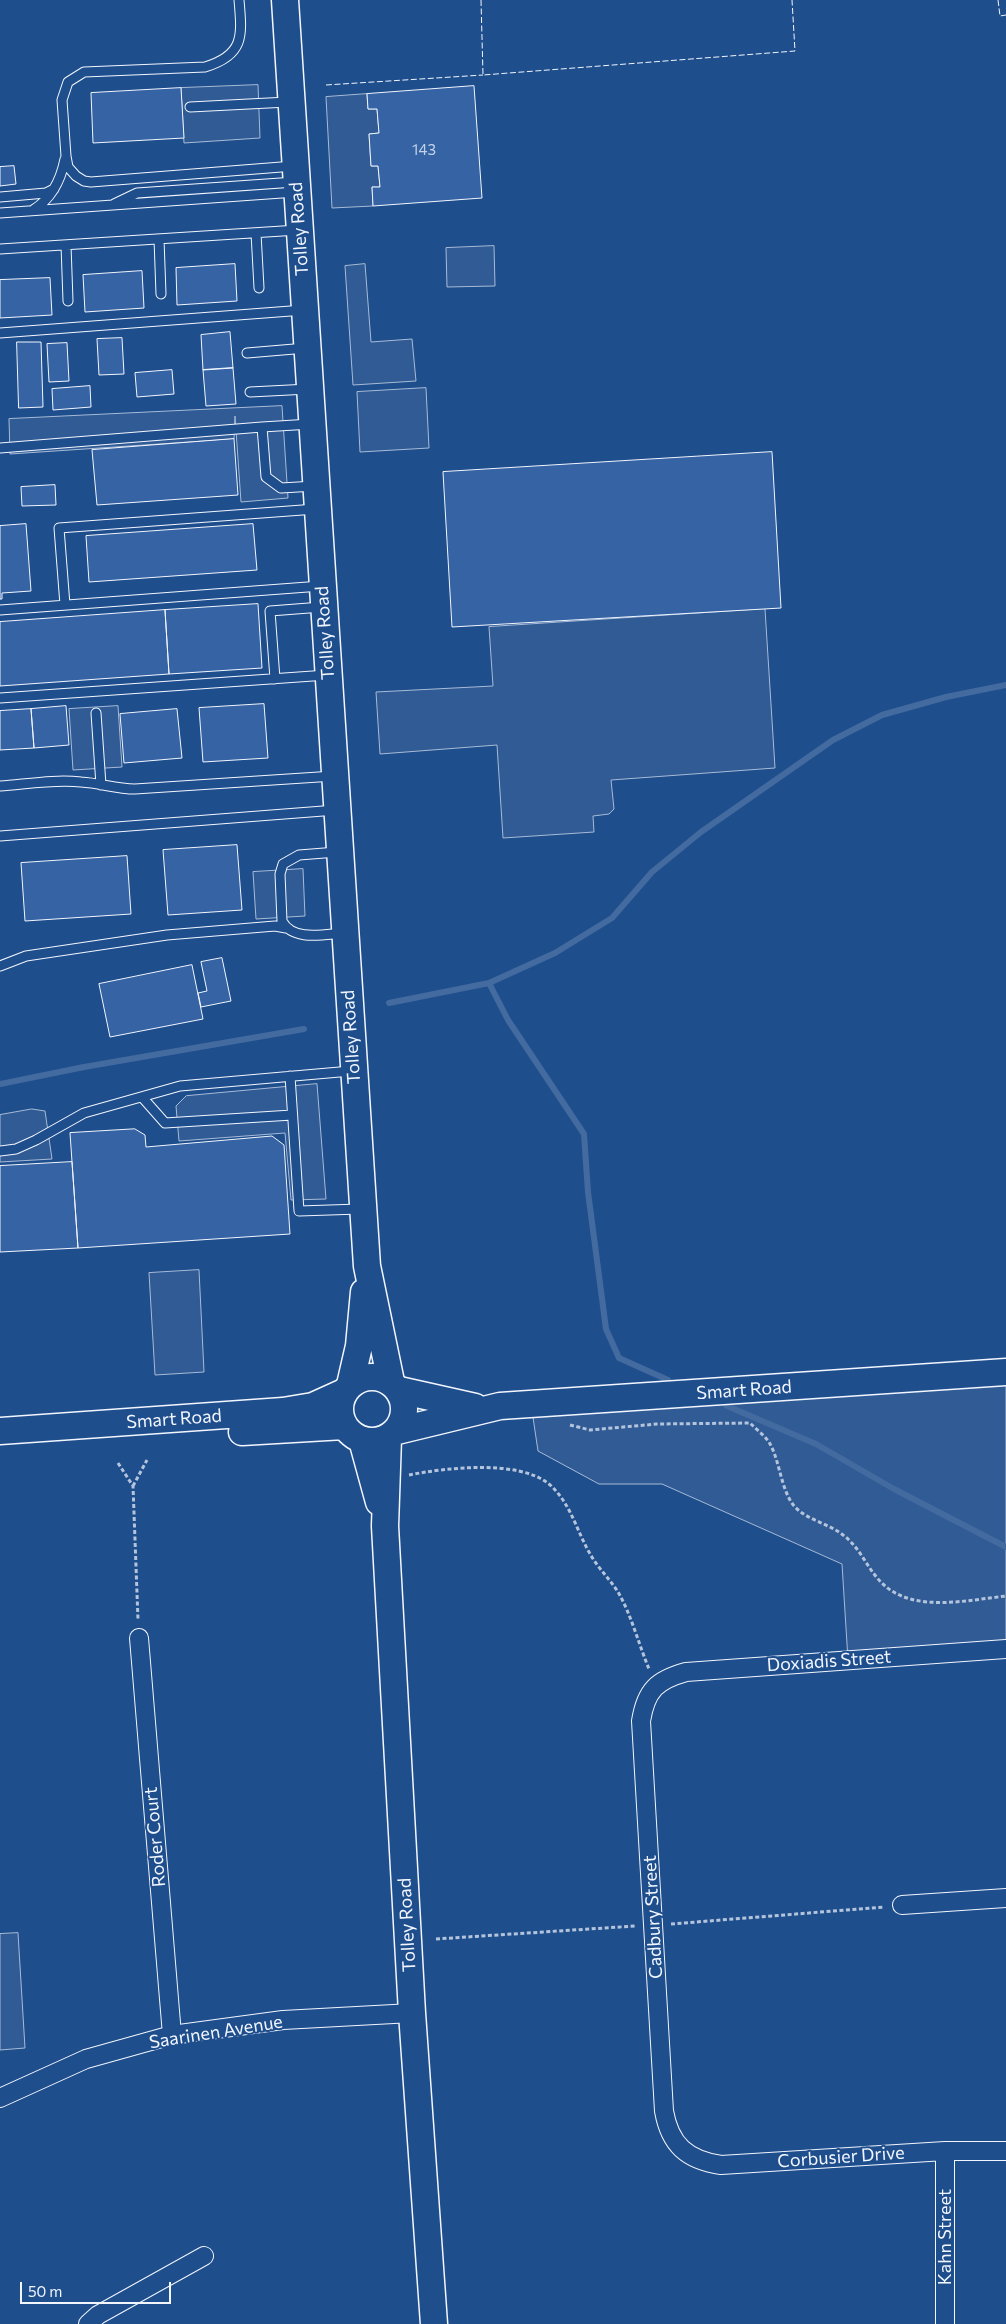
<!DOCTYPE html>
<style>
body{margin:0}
#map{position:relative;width:1006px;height:2324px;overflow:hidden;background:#1f4e8c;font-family:Commissioner,sans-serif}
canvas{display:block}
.scale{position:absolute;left:20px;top:2282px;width:151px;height:22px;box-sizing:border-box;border:2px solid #f2f6ff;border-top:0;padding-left:6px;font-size:15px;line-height:18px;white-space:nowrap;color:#f2f6ff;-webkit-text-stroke:4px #1f4e8c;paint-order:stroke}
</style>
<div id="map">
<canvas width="1006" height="2324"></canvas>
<div class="scale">50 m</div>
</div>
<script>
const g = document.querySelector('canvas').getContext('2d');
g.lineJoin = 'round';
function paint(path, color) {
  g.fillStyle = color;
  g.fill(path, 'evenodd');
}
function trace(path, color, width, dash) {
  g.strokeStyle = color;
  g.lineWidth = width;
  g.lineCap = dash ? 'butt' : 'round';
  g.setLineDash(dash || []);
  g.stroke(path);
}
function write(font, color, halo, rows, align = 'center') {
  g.font = font + ' Commissioner,sans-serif';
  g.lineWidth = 4;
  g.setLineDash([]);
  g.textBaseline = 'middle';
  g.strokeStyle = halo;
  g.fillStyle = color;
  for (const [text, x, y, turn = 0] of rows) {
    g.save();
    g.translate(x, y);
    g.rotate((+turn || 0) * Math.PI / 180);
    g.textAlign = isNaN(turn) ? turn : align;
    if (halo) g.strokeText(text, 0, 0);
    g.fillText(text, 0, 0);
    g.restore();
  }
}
const built = new Path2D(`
 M 258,85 L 260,138 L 184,143 L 181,88 Z
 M 367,94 L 368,109 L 377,109 L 379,133 L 369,134 L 371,166 L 378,166 L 380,187 L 372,187 L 373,206 L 332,208 L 326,97 Z
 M 494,246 L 495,286 L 447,287 L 446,248 Z
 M 365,264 L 371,342 L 412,339 L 416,381 L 353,385 L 345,266 Z
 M 426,388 L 429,448 L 360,452 L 357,392 Z
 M 282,406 L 288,498 L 241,502 L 235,416 L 234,439 L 10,454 L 9,419 Z
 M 765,609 L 775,768 L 611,780 L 614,809 L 609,814 L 593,816 L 594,832 L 503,838 L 497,745 L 380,754 L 376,692 L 493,686 L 489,627 Z
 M 118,706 L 122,767 L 73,770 L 69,709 Z
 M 303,869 L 305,916 L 256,919 L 253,872 Z
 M 317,1084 L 326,1199 L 291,1200 L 285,1133 L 179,1141 L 176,1106 L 186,1096 Z
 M 32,1109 L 45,1111 L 52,1159 L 0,1162 L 0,1115 Z
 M 199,1270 L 204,1372 L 155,1375 L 149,1273 Z
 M 1006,1372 L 1006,1649 L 848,1660 L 842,1564 L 662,1484 L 599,1484 L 538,1451 L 531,1404 Z
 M 18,1933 L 25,2048 L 0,2050 L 0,1934 Z`);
paint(built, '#305b95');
trace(built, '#a8bbd7', 1);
trace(new Path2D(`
 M 489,983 L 508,1020 L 584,1134 L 588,1192 L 606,1329 L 619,1358 L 668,1380
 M 389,1003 L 489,983 L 555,953 L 612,918 L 652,872 L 701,832 L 833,740 L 882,715 L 946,697 L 1006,685
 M 0,1084 L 84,1067 L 304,1029
 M 727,1406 L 816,1444 L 894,1489 L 1006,1547`), '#446ba0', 6);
const building = new Path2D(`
 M 474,86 L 482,198 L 373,206 L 372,187 L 380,187 L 378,166 L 371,166 L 369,134 L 379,133 L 377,109 L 368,109 L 367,94 Z
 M 181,88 L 184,138 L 93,143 L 91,93 Z
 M 14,166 L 16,184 L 0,186 L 0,167 Z
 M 235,264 L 237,301 L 177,305 L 176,268 Z
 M 142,271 L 144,308 L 85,312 L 83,275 Z
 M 50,278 L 52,315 L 0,318 L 0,280 Z
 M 230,332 L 233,368 L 203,370 L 201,335 Z
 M 122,338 L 124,374 L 99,375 L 97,339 Z
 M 17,342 L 41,342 L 43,407 L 19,408 Z
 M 67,343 L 69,381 L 49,382 L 47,344 Z
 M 233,368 L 236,404 L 206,406 L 203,370 Z
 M 172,370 L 174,394 L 137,397 L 135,373 Z
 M 90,386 L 91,407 L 53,410 L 52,389 Z
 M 234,439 L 238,495 L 97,505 L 92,450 Z
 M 772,452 L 781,608 L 452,627 L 443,472 Z
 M 55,485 L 56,505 L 22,506 L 21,487 Z
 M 26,524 L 31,591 L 2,593 L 2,599 L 0,599 L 0,526 Z
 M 253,524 L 257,570 L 89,582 L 86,536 Z
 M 258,604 L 262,668 L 169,674 L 165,610 Z
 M 165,610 L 169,674 L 0,686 L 0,622 Z
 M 264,704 L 268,758 L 203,762 L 199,708 Z
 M 66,706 L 69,745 L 34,748 L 31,709 Z
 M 31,709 L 34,748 L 0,750 L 0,711 Z
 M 177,709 L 182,758 L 124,763 L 120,714 Z
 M 237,845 L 242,910 L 168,915 L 163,850 Z
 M 127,856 L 131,914 L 25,921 L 21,863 Z
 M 222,958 L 231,1001 L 201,1007 L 198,993 L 207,991 L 201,962 Z
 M 192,965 L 203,1019 L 110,1037 L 99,984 Z
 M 135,1129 L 145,1135 L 146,1147 L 272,1136 L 284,1145 L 290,1234 L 78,1248 L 70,1133 Z
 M 72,1162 L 78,1248 L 0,1252 L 0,1166 Z`);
paint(building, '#3563a3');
trace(building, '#f2f6ff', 1);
const lane = new Path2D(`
 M 239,0 C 242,35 245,55 205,67 L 84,72 L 68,82 L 62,100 L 66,156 L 68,167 L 76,176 L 84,181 L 91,182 L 294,166
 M 190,107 L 288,102
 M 0,197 L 46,193 L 54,189
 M 114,204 L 137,193 L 295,182
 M 33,210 C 51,199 61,179 65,159
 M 0,213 L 296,192
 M 256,233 L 259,288
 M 159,239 L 161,294
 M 66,245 L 68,301
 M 0,249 L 298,230
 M 0,333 L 304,310
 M 247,353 L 306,348
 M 250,392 L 309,389
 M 311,424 L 262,427 L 266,477 L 281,488 L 315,486
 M 0,448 L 262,427
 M 65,605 L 59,528 L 316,509
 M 0,610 L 321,586
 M 275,679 L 270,611 L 322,607
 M 0,698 L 327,675
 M 96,713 L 101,785
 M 0,786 C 27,784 55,779 81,782 C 100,783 116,789 135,789 L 334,776
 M 0,836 L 336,810
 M 337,852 L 299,855 L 283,864 L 280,874 L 282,921 C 293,942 325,934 344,933
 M 0,966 L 26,956 L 167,935 L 275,926 L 286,928
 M 290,1076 L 299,1211 L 360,1209
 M 142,1097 L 165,1123 L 292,1115
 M 0,1151 L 16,1149 L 36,1140 L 84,1113 L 180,1086 L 351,1071`);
const street = new Path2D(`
 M 139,1638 L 172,2035
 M 1006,1649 L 686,1672 C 657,1680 646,1690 641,1721 L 664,2111 C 670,2145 687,2160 721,2165 L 945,2151 L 1006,2151
 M 902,1905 L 1006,1898
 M 0,2098 L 86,2059 L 172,2035 L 283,2020 L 412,2013
 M 88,2324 L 98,2315 L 204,2256
 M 945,2324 L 945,2151`);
const secondary = new Path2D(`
 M 285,0 L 367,1266 L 391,1382
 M340 1409a32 32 0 1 1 64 0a32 32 0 1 1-64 0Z
 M 350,1385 L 359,1346 L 364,1292
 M 399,1390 L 475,1407
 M 0,1431 L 283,1411 L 313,1406 L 344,1392
 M 397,1431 L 500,1406 L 1006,1372
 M 242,1432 L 344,1426
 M 388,1438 L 385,1526 L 412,2013 L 434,2324
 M 362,1440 L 379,1502`);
trace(lane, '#f2f6ff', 11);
trace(street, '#f2f6ff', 20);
trace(secondary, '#f2f6ff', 29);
trace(new Path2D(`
 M 570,1425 L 590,1430 L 657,1424 L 750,1423 C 756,1429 764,1435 769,1442 C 779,1459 780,1482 790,1500 C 800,1519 827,1522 843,1535 C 861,1548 868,1571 884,1585 C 915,1613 968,1600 1006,1596
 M 118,1463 L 133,1486 L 138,1620
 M 409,1475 C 445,1468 518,1459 549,1484 C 570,1502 576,1529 589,1552 C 597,1567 609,1578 618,1592 C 631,1614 639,1645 649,1669
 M 133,1486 L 147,1460
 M 671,1924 L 884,1907
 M 436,1939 L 635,1926`), '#b3c4dc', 3, [4, 2.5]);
trace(lane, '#1f4e8c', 9);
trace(street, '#1f4e8c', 18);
trace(secondary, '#1f4e8c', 26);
trace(new Path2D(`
 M 481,0 L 483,75 L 795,51 L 792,0
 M 998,0 L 1000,16 L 1006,15
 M 326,85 L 483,75`), '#f2f6ff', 1, [6, 2.5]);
write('15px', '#c3d1e8', null, [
 ["143",424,150]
]);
write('18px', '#f2f6ff', '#1f4e8c', [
 ["Tolley Road",299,229,-94],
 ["Tolley Road",325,633,-94],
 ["Tolley Road",351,1037,-94],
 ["Smart Road",744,1390,-4],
 ["Smart Road",174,1419,-4],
 ["Doxiadis Street",829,1661,-4],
 ["Roder Court",155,1837,-95],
 ["Cadbury Street",653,1917,-93],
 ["Tolley Road",407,1925,-93],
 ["Saarinen Avenue",216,2032,-9],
 ["Corbusier Drive",841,2157,-4],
 ["Kahn Street",945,2237,-90]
]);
</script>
